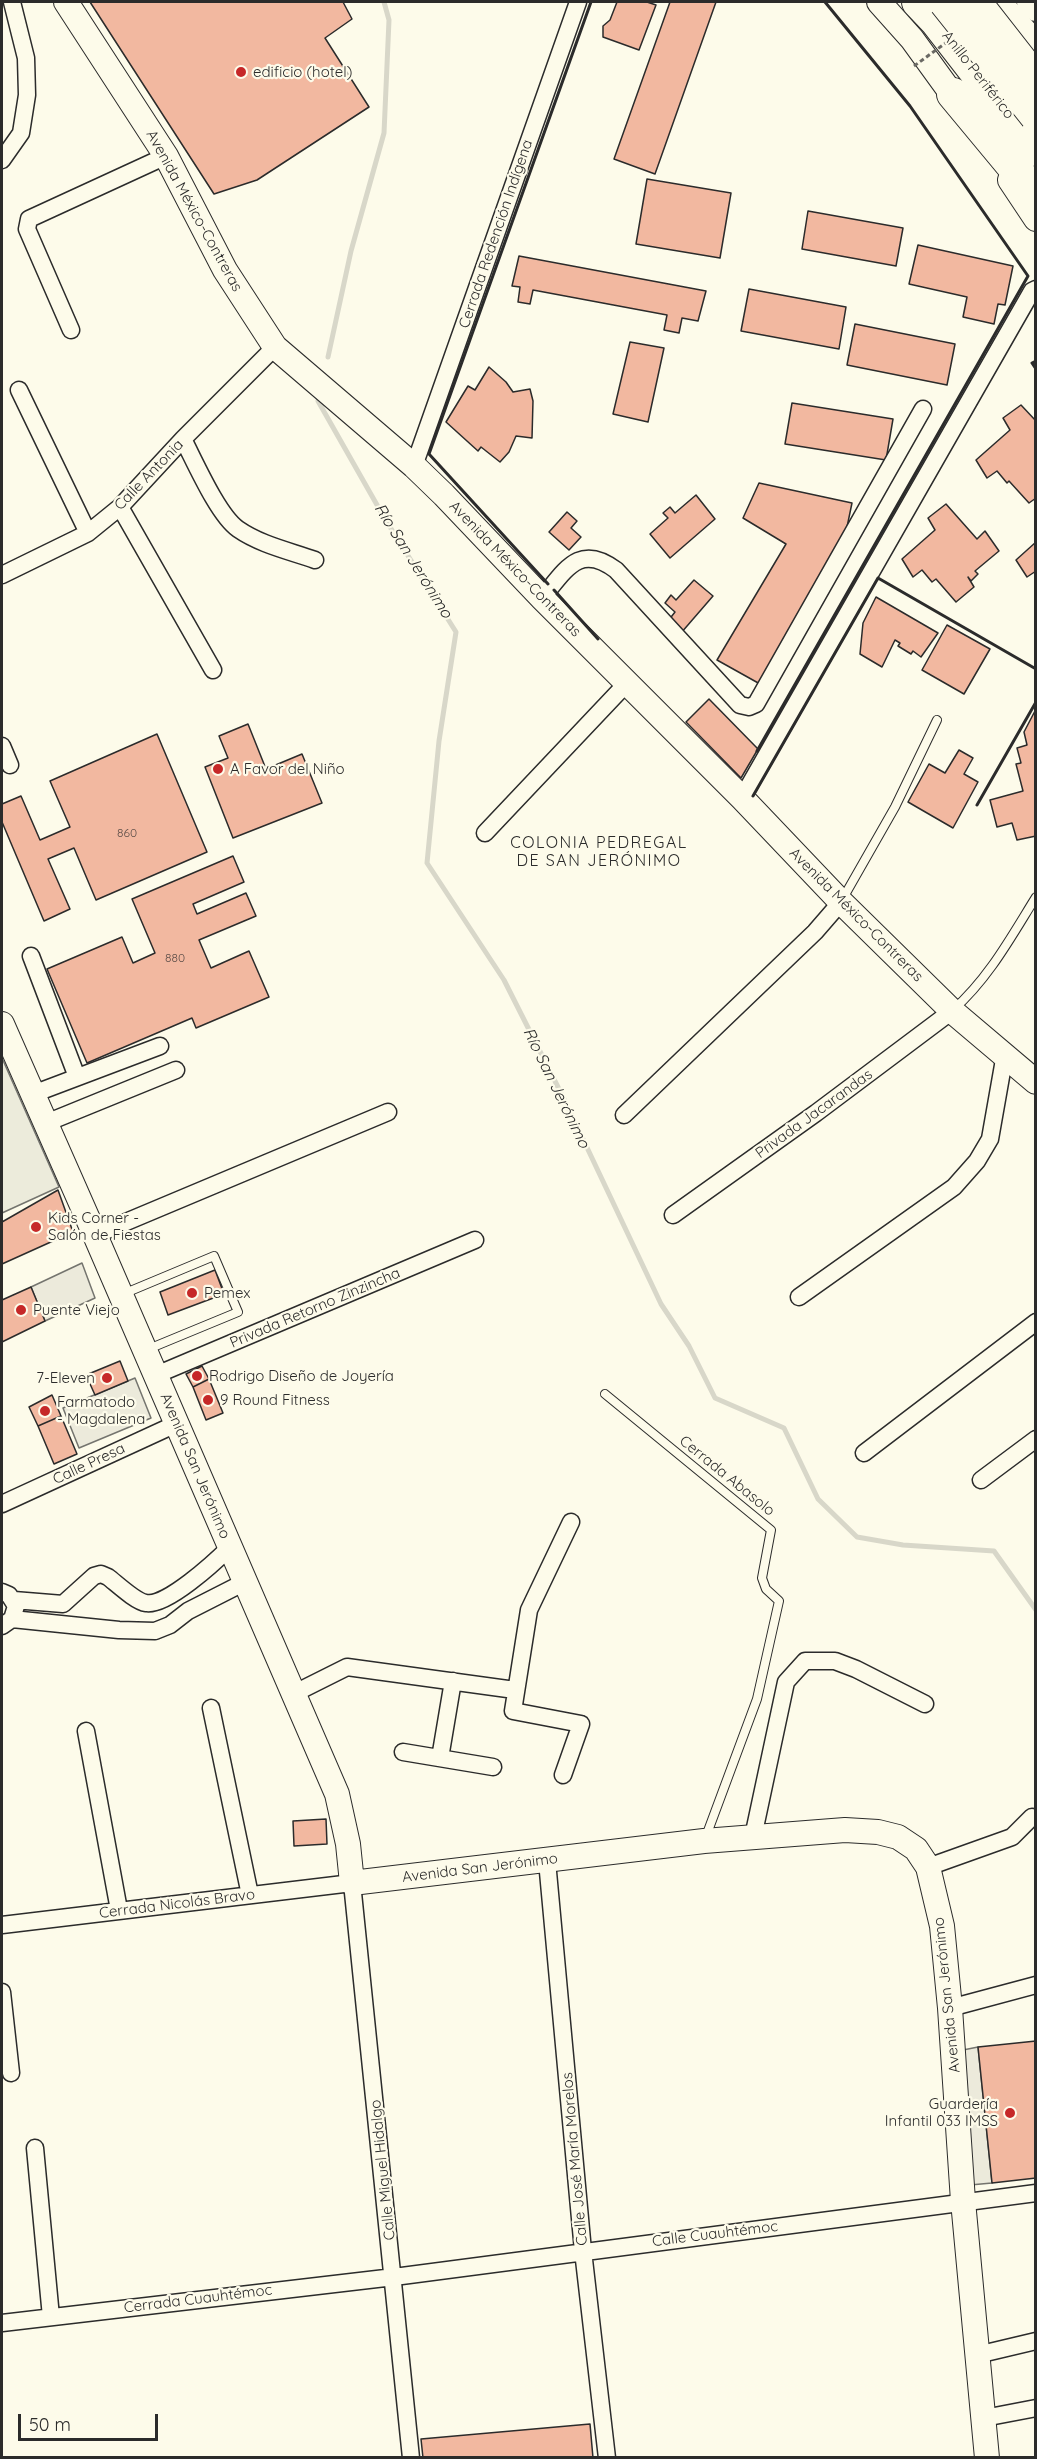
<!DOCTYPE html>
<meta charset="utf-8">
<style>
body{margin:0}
#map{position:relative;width:1037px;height:2459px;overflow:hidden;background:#fdfbea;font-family:Quicksand,sans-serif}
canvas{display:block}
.frame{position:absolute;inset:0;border:3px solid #2b2b2b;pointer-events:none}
.scale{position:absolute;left:18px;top:2414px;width:140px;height:27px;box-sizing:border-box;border:3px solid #2b2b2b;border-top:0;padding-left:8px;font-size:18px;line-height:21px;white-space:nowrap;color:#2b2b2b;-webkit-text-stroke:4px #fdfbea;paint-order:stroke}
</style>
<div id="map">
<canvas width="1037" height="2459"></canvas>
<div class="frame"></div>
<div class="scale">50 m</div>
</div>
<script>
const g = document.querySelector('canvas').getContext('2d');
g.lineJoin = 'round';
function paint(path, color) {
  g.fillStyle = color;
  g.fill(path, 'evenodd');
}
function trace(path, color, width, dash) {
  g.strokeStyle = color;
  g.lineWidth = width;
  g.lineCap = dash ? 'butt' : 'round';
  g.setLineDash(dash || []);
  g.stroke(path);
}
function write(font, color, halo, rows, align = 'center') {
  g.font = font + ' Quicksand,sans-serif';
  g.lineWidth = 4.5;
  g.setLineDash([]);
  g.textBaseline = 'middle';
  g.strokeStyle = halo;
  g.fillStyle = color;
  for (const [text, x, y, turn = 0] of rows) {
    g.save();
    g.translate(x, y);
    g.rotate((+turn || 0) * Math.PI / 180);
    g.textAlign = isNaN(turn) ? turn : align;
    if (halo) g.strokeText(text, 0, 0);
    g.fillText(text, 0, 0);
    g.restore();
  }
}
const green = new Path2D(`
 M 2,1058 L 59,1187 L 2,1213 Z`);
paint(green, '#ecebdb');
trace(green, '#74746e', 1.5);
const parking = new Path2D(`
 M 82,1263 L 95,1298 L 45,1321 L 31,1287 Z
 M 135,1378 L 151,1418 L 79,1448 L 63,1408 Z
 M 978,2047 L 992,2183 L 970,2185 L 958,2051 Z`);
paint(parking, '#eceadb');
trace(parking, '#74746e', 1.5);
trace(new Path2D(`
 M 328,357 L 351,251 L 384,133 L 389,20 L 384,2
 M 319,395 L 318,401 L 385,519 L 456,632 L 439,741 L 427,863 L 504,980 L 565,1101 L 661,1304 L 689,1346 L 715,1398 L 784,1428 L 818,1499 L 857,1537 L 903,1545 L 994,1551 L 1036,1610`), '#d8d7c9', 5);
const building = new Path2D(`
 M 90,2 L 343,2 L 352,19 L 325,38 L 369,107 L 257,180 L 214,194 Z
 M 617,2 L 647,2 L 656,5 L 639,50 L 603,37 L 603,26 L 610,20 Z
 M 670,2 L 716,2 L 655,174 L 614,159 Z
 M 647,179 L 731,193 L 720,258 L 636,244 Z
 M 808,211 L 903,228 L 896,266 L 802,249 Z
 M 918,245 L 1013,266 L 1005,305 L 998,304 L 994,324 L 963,317 L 967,297 L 909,284 Z
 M 519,256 L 706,291 L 698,321 L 682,318 L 679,333 L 664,330 L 667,315 L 533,290 L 530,304 L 518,302 L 520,287 L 512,286 Z
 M 749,289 L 846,307 L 839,349 L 741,331 Z
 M 855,324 L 955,344 L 947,385 L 847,365 Z
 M 630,342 L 664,348 L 648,422 L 613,414 Z
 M 489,367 L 506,382 L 513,392 L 530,389 L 533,401 L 532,438 L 516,436 L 509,452 L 500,462 L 481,447 L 478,451 L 446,422 L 468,386 L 475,390 Z
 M 792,403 L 893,419 L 886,460 L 785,444 Z
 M 1021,405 L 1036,421 L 1036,498 L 1029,503 L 1009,481 L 1007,483 L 997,471 L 987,478 L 976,460 L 1010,430 L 1003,418 Z
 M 759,483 L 852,503 L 847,527 L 760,684 L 717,660 L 786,544 L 743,518 Z
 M 696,495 L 715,519 L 670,558 L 650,534 L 668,518 L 663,513 L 670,507 L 675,513 Z
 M 946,504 L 977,539 L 985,531 L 999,551 L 975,571 L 978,574 L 971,581 L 968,577 L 974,587 L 956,602 L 936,579 L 932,582 L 922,570 L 913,577 L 902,559 L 935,530 L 928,518 Z
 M 567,512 L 577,521 L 571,528 L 581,537 L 569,550 L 549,532 Z
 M 1036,542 L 1036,571 L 1027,577 L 1016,560 Z
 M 694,580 L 713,596 L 681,633 L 668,621 L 675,612 L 665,603 L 671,595 L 676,600 Z
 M 876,597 L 938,633 L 921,657 L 913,651 L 911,654 L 898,646 L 900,643 L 895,640 L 882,667 L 860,654 L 863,623 Z
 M 947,625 L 990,649 L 964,694 L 922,670 Z
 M 709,699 L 758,749 L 741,778 L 686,722 Z
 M 1036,709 L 1036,836 L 1017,840 L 1012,823 L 997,827 L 990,800 L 1023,791 L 1016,764 L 1021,763 L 1017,748 L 1027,745 L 1024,732 Z
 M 248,724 L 266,769 L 302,754 L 322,803 L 233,838 L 205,767 L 228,758 L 219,736 Z
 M 157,734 L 207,852 L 96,900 L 74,848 L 48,859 L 70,909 L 44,921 L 2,822 L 2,804 L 21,796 L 40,840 L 70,827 L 50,781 Z
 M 959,750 L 973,758 L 964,774 L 978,782 L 953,828 L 908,802 L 929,764 L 945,773 Z
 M 233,856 L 244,882 L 193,904 L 197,914 L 246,893 L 256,916 L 199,940 L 211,968 L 249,951 L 269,997 L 196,1028 L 192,1018 L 87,1063 L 47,969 L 122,937 L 133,963 L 155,953 L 132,899 Z
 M 58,1190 L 73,1232 L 2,1264 L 2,1222 Z
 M 215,1270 L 224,1294 L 168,1315 L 160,1292 Z
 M 31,1287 L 45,1321 L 2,1342 L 2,1300 Z
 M 120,1361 L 128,1381 L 95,1395 L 86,1375 Z
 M 202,1366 L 209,1379 L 193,1387 L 186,1374 Z
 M 209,1379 L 223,1413 L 206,1420 L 193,1387 Z
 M 52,1395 L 61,1416 L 38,1426 L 29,1407 Z
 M 61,1416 L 77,1454 L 54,1464 L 38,1426 Z
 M 326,1819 L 327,1844 L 294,1846 L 293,1821 Z
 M 1036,2041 L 1036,2178 L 992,2183 L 978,2047 Z
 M 590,2424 L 593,2458 L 423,2458 L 421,2439 Z`);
paint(building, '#f2b8a0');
trace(building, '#2b2b2b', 1.5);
const lane = new Path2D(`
 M 842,900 L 895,807 L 937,720
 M 953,1010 C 989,978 1011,937 1036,897
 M 123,1294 L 214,1256 L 238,1312 L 146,1350
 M 605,1394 L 771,1530 L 762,1578 L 766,1589 L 779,1601 L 757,1699 L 705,1839`);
const street = new Path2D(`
 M 2,160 L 21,133 L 27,95 L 26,58 L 12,2
 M 71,330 L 27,229 L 29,219 L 166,156
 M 19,390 L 88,533
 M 183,439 C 195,462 218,515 238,529 C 261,545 290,551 315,560
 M 414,466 L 578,2
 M 120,507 L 213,670
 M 2,575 L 88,533 L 120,507 L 183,439 L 275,347
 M 542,598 C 565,571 579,542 616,570 L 740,705 L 749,707 L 756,704 L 923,409
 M 2,746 L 10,765
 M 742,798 L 1032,291 L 1036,289
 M 485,833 L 626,684
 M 31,956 L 77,1077
 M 33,1094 L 160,1046
 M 624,1115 L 815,932 L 841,902
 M 46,1123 L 176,1070
 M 673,1215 L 816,1113 L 952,1011
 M 95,1235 L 388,1112
 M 799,1297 L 954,1187 L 977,1161 L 990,1139 L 1005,1054
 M 156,1375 L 475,1240
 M 864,1453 L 1036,1322
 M 981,1480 L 1036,1439
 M 2,1504 L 176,1424
 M 2,1592 L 9,1595 L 16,1606 L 12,1619 L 2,1626
 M 14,1600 L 63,1604 L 94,1576 L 101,1574 L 108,1577 C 116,1583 136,1602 146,1603 C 166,1607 215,1562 230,1547
 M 12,1619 L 119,1630 L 155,1631 L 170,1625 L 188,1611 L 245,1582
 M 293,1694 L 347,1667 L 515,1690
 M 211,1708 L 250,1895
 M 86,1731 L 119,1910
 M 403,1752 L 493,1767
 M 440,1758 L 453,1681
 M 563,1775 L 581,1724 L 513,1711 L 529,1610 L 571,1522
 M 753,1837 L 786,1682 L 805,1661 L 835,1661 L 856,1669 L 925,1704
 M 547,1861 L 583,2251 L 607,2458
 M 928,1867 L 1012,1837 L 1032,1817
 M 2,1925 L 352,1883 L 411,2458
 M 2,1992 L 11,2073
 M 950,2008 L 1036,1985
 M 35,2148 L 51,2317
 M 2,2323 L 394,2277 L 1036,2193
 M 977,2355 L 1036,2341
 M 984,2418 L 1036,2408`);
const secondary = new Path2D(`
 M 66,2 L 166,156 L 225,270 L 275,347 L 414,466 L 444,495 L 542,598 L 742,798 L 841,902 L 952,1011 L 1036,1082
 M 879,2 L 912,39 L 962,108
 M 1029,2 L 1036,9
 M 1010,180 L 1036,219
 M 2,1024 L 95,1235 L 337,1794 L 348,1844 L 352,1883 L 704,1841 L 845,1830 L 878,1832 L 898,1837 L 916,1849 L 928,1867 L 942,1926 L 950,2008 L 963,2201 L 987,2458`);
const highway = new Path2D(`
 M 918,2 L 936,21 L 1036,150
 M 994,2 L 1036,50
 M 953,94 L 1036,194`);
trace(lane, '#2b2b2b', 10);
trace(street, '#2b2b2b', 19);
trace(secondary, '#2b2b2b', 26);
trace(highway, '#2b2b2b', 34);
trace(lane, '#fdfbea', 8);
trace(street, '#fdfbea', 16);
trace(secondary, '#fdfbea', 24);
trace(highway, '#fdfbea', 32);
const highwayBridge = new Path2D(`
 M 945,2 L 1036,116
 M 975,2 L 1036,80`);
trace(highwayBridge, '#2b2b2b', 34, []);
trace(new Path2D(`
 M 914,66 L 947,42`), '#6a6964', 3, [4.5, 3]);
trace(highwayBridge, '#fdfbea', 32);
trace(new Path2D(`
 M 1036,361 L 1032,363 L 1036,369
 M 548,584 L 429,454 L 591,2
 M 554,590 L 598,639
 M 757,751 L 1028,276 L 910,106 L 825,2
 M 753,796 L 878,578 L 1036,669
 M 977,805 L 1036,702`), '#2b2b2b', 3);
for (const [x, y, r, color] of [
 [241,72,6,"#c62828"],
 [218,769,6,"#c62828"],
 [36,1227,6,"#c62828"],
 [192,1293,6,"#c62828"],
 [21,1310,6,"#c62828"],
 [197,1376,6,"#c62828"],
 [107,1378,6,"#c62828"],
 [208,1400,6,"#c62828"],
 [45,1411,6,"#c62828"],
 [1010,2113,6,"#c62828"]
]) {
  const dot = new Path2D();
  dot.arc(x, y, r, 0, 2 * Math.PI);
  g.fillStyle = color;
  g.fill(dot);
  trace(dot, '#fdfbea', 2);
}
write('12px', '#5d4e48', null, [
 ["860",127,833],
 ["880",175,958]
]);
write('15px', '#2b2b2b', '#fdfbea', [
 ["edificio (hotel)",253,72],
 ["A Favor del Niño",230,769],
 ["Kids Corner -",48,1218],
 ["Salón de Fiestas",48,1235],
 ["Pemex",204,1293],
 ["Puente Viejo",33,1310],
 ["Rodrigo Diseño de Joyería",209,1376],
 ["7-Eleven",95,1378,"right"],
 ["9 Round Fitness",220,1400],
 ["Farmatodo",57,1402],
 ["- Magdalena",57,1419],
 ["Guardería",998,2104,"right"],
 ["Infantil 033 IMSS",998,2121,"right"]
], 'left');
write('15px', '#2b2b2b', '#fdfbea', [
 ["Anillo Periférico",978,75,52],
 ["Avenida México-Contreras",194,211,61],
 ["Cerrada Redención Indígena",496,234,-71],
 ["Calle Antonia",149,475,-46],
 ["Avenida México-Contreras",515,569,46],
 ["Avenida México-Contreras",856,915,45],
 ["Privada Jacarandas",814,1114,-36],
 ["Privada Retorno Zinzincha",315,1308,-23],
 ["Calle Presa",89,1464,-25],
 ["Avenida San Jerónimo",195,1466,67],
 ["Cerrada Abasolo",727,1476,39],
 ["Avenida San Jerónimo",480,1868,-7],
 ["Cerrada Nicolás Bravo",177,1904,-7],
 ["Avenida San Jerónimo",947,1995,-96],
 ["Calle José María Morelos",575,2159,-95],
 ["Calle Miguel Hidalgo",383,2170,-96],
 ["Calle Cuauhtémoc",715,2234,-7],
 ["Cerrada Cuauhtémoc",198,2299,-7]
]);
write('italic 16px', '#2b2b2b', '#fdfbea', [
 ["Río San Jerónimo",413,561,58],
 ["Río San Jerónimo",556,1088,64]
]);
g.letterSpacing = '1.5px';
write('16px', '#2b2b2b', '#fdfbea', [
 ["COLONIA PEDREGAL",599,843],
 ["DE SAN JERÓNIMO",599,861]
]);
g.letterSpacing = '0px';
</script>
